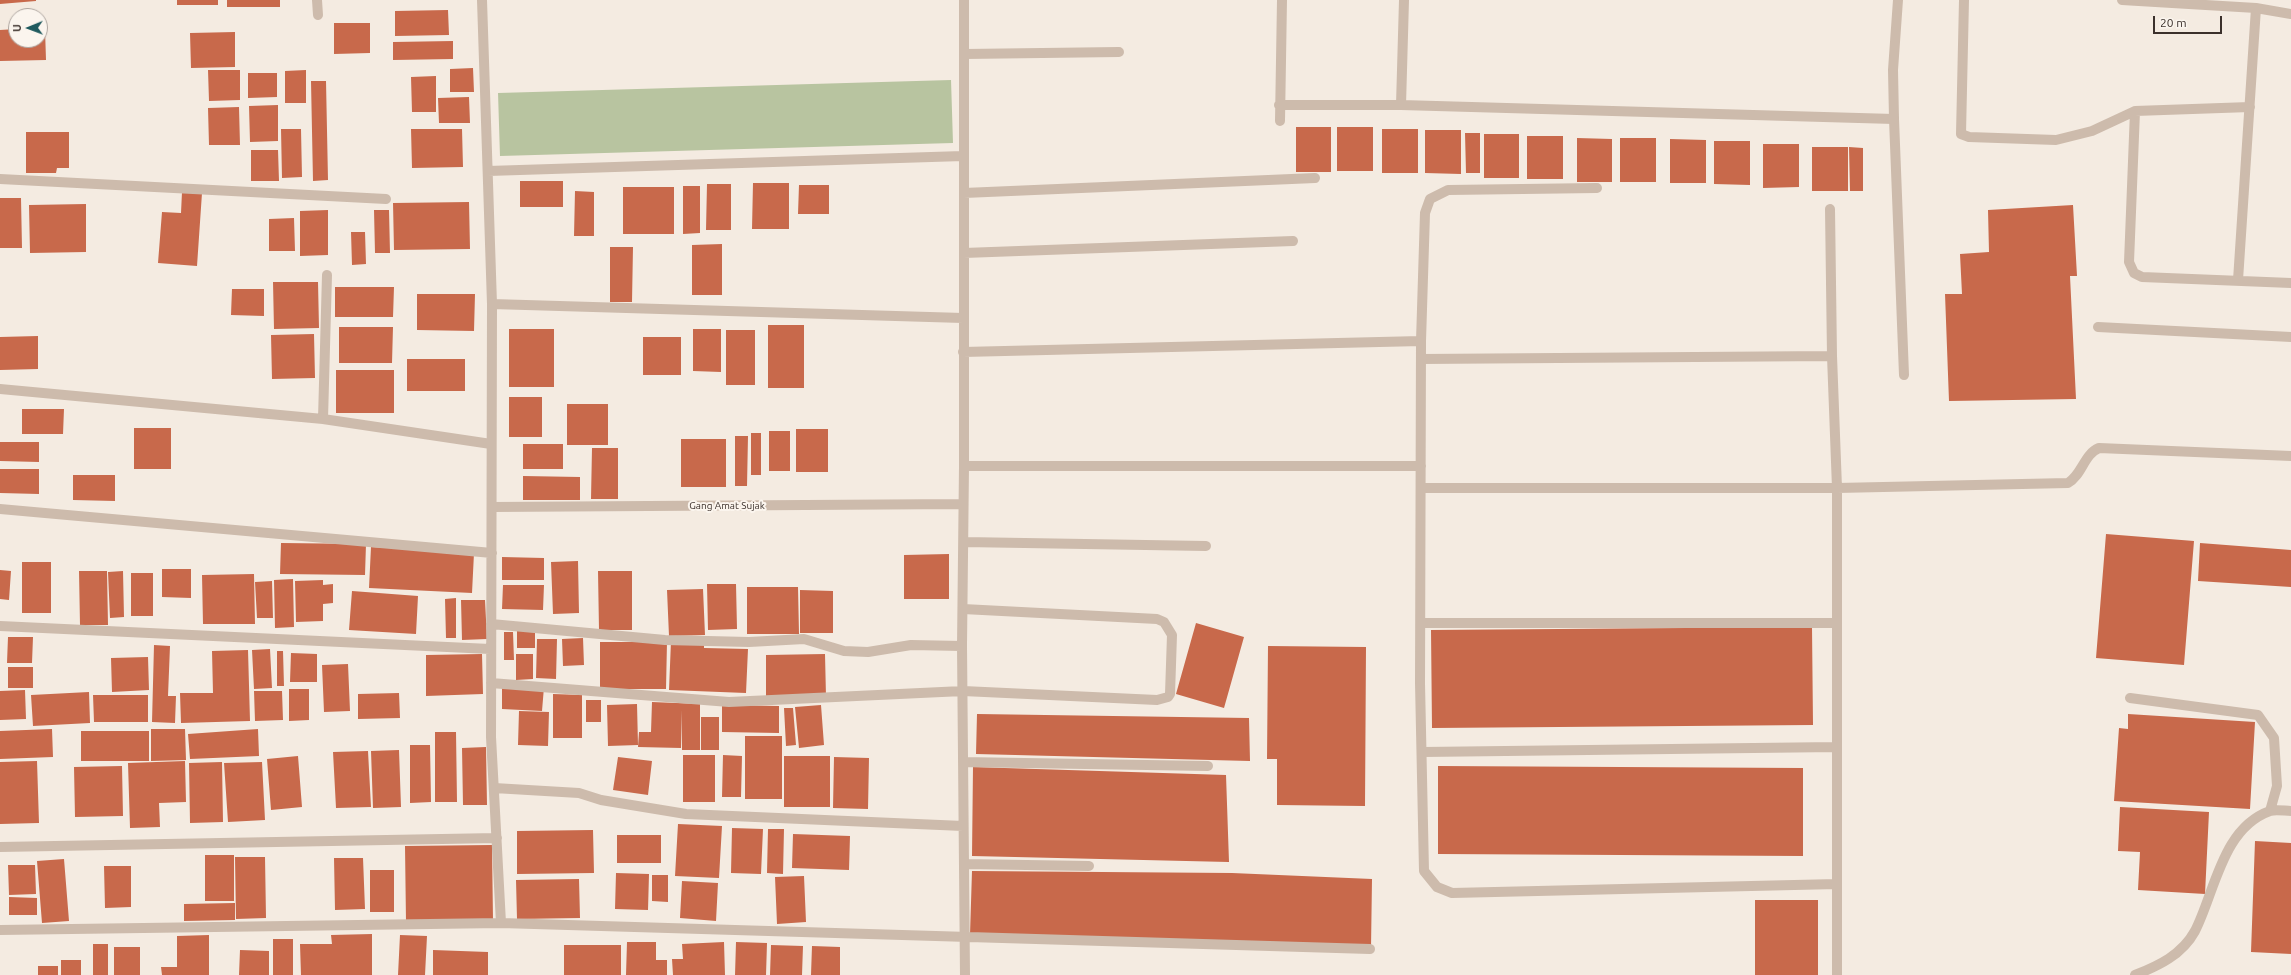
<!DOCTYPE html>
<style>
body{margin:0}
#map{position:relative;width:2291px;height:975px;overflow:hidden;background:#f4ebe1;font-family:Ubuntu,sans-serif}
canvas{display:block}
.north{position:absolute;left:8px;top:8px;width:40px;height:40px;box-sizing:border-box;background:#fbf5ee;border:1px solid #aea6a0;border-radius:50%;rotate:269deg;font-size:11px;font-weight:700;line-height:16px;text-align:center;color:#3b302b}
.north::after{content:'';display:block;margin:auto;width:14px;height:18px;background:#1f5a5e;clip-path:polygon(50% 0,100% 100%,50% 72%,0 100%)}
.scale{position:absolute;left:2153px;top:16px;width:69px;height:18px;box-sizing:border-box;border:2px solid #3b302b;border-top:0;padding-left:5px;font-size:12px;line-height:14px;white-space:nowrap;color:#3b302b;-webkit-text-stroke:3px #fbf5ee;paint-order:stroke}
</style>
<div id="map">
<canvas width="2291" height="975"></canvas>
<div class="north">U</div>
<div class="scale">20 m</div>
</div>
<script>
const g = document.querySelector('canvas').getContext('2d');
g.lineJoin = 'round';
function paint(path, color) {
  g.fillStyle = color;
  g.fill(path, 'evenodd');
}
function trace(path, color, width, dash) {
  g.strokeStyle = color;
  g.lineWidth = width;
  g.lineCap = dash ? 'butt' : 'round';
  g.setLineDash(dash || []);
  g.stroke(path);
}
function write(font, color, halo, rows, align = 'center') {
  g.font = font + ' Ubuntu,sans-serif';
  g.lineWidth = 4;
  g.setLineDash([]);
  g.textBaseline = 'middle';
  g.strokeStyle = halo;
  g.fillStyle = color;
  for (const [text, x, y, turn = 0] of rows) {
    g.save();
    g.translate(x, y);
    g.rotate((+turn || 0) * Math.PI / 180);
    g.textAlign = isNaN(turn) ? turn : align;
    if (halo) g.strokeText(text, 0, 0);
    g.fillText(text, 0, 0);
    g.restore();
  }
}
paint(new Path2D(`
 M 951,80 L 953,143 L 500,156 L 498,93 Z`), '#b8c4a0');
paint(new Path2D(`
 M 0,0 L 36,0 L 36,1 L 0,4 Z
 M 177,0 L 218,0 L 218,5 L 177,5 Z
 M 227,0 L 280,0 L 280,7 L 227,7 Z
 M 448,10 L 449,35 L 395,36 L 395,11 Z
 M 334,23 L 370,23 L 370,53 L 334,54 Z
 M 16,29 L 16,40 L 40,40 L 40,29 L 45,29 L 46,60 L 0,61 L 0,30 Z
 M 235,32 L 235,67 L 191,68 L 190,33 Z
 M 453,41 L 453,59 L 393,60 L 393,42 Z
 M 473,68 L 474,92 L 450,92 L 450,69 Z
 M 208,70 L 240,70 L 240,100 L 209,101 Z
 M 306,70 L 306,103 L 285,103 L 285,71 Z
 M 248,73 L 277,73 L 277,97 L 248,98 Z
 M 436,76 L 436,112 L 412,112 L 411,77 Z
 M 311,81 L 326,81 L 328,180 L 313,181 Z
 M 469,97 L 470,123 L 439,123 L 438,98 Z
 M 278,105 L 278,141 L 250,142 L 249,106 Z
 M 239,107 L 240,145 L 209,145 L 208,108 Z
 M 1296,127 L 1331,127 L 1331,172 L 1296,172 Z
 M 1337,127 L 1373,127 L 1373,171 L 1337,171 Z
 M 281,129 L 301,129 L 302,177 L 282,178 Z
 M 411,129 L 462,129 L 463,167 L 412,168 Z
 M 1382,129 L 1418,129 L 1418,173 L 1382,173 Z
 M 1425,130 L 1461,130 L 1461,174 L 1425,173 Z
 M 26,132 L 69,132 L 69,168 L 57,168 L 56,173 L 26,173 Z
 M 1465,133 L 1480,133 L 1480,173 L 1466,173 Z
 M 1484,134 L 1519,134 L 1519,178 L 1484,178 Z
 M 1527,136 L 1563,136 L 1563,179 L 1527,179 Z
 M 1577,138 L 1612,139 L 1612,182 L 1577,182 Z
 M 1620,138 L 1656,138 L 1656,182 L 1620,182 Z
 M 1670,139 L 1706,140 L 1706,183 L 1670,183 Z
 M 1714,141 L 1750,141 L 1750,185 L 1714,184 Z
 M 1763,144 L 1799,144 L 1799,187 L 1763,188 Z
 M 1812,147 L 1848,147 L 1848,191 L 1812,191 Z
 M 1849,147 L 1863,148 L 1863,191 L 1850,191 Z
 M 251,150 L 278,150 L 279,181 L 251,181 Z
 M 520,181 L 563,181 L 563,207 L 520,207 Z
 M 753,183 L 789,183 L 789,229 L 752,229 Z
 M 707,184 L 731,184 L 731,230 L 706,230 Z
 M 799,185 L 829,185 L 829,214 L 798,214 Z
 M 683,186 L 700,186 L 700,233 L 683,234 Z
 M 623,187 L 674,187 L 674,234 L 623,234 Z
 M 575,191 L 594,192 L 594,236 L 574,236 Z
 M 182,192 L 202,193 L 197,266 L 158,263 L 162,212 L 181,213 Z
 M 0,198 L 21,198 L 22,248 L 0,248 Z
 M 469,202 L 470,249 L 394,250 L 393,203 Z
 M 86,204 L 86,252 L 30,253 L 29,205 Z
 M 2073,205 L 2077,276 L 2070,276 L 2076,399 L 1949,401 L 1945,294 L 1962,294 L 1960,254 L 1989,252 L 1988,210 Z
 M 328,210 L 328,255 L 300,256 L 300,211 Z
 M 374,210 L 389,210 L 390,253 L 375,253 Z
 M 294,218 L 295,251 L 269,251 L 269,219 Z
 M 351,232 L 365,232 L 366,264 L 352,265 Z
 M 722,244 L 722,295 L 692,295 L 692,245 Z
 M 610,247 L 633,247 L 632,302 L 610,302 Z
 M 273,282 L 318,282 L 319,328 L 274,329 Z
 M 335,287 L 394,287 L 393,317 L 335,317 Z
 M 232,289 L 264,289 L 264,316 L 231,315 Z
 M 417,294 L 475,294 L 474,331 L 417,330 Z
 M 768,325 L 804,325 L 804,388 L 768,388 Z
 M 339,327 L 393,327 L 392,363 L 339,363 Z
 M 509,329 L 554,329 L 554,387 L 509,387 Z
 M 693,329 L 721,329 L 721,372 L 693,371 Z
 M 726,330 L 755,330 L 755,385 L 726,385 Z
 M 314,334 L 315,378 L 272,379 L 271,335 Z
 M 38,336 L 38,369 L 0,370 L 0,337 Z
 M 643,337 L 681,337 L 681,375 L 643,375 Z
 M 407,359 L 465,359 L 465,391 L 407,391 Z
 M 336,370 L 394,370 L 394,413 L 336,413 Z
 M 509,397 L 542,397 L 542,437 L 509,437 Z
 M 567,404 L 608,404 L 608,445 L 567,445 Z
 M 22,409 L 64,409 L 63,434 L 22,434 Z
 M 134,428 L 171,428 L 171,469 L 134,469 Z
 M 796,429 L 828,429 L 828,472 L 796,472 Z
 M 769,431 L 790,431 L 790,471 L 769,471 Z
 M 751,433 L 761,433 L 761,475 L 751,475 Z
 M 735,436 L 748,436 L 747,486 L 735,486 Z
 M 681,439 L 726,439 L 726,487 L 681,487 Z
 M 0,442 L 39,442 L 39,462 L 0,461 Z
 M 523,444 L 563,444 L 563,469 L 523,469 Z
 M 592,448 L 618,448 L 618,499 L 591,499 Z
 M 0,469 L 39,469 L 39,494 L 0,493 Z
 M 73,475 L 115,475 L 115,501 L 73,500 Z
 M 523,476 L 580,477 L 580,500 L 523,500 Z
 M 2106,534 L 2194,541 L 2184,665 L 2096,658 Z
 M 281,543 L 366,544 L 365,575 L 280,574 Z
 M 2200,543 L 2291,550 L 2291,587 L 2198,581 Z
 M 371,547 L 474,553 L 472,593 L 369,588 Z
 M 949,554 L 949,599 L 904,599 L 904,555 Z
 M 502,557 L 544,558 L 544,580 L 502,580 Z
 M 578,561 L 579,613 L 553,614 L 551,562 Z
 M 22,562 L 51,562 L 51,613 L 22,613 Z
 M 162,569 L 191,569 L 191,598 L 162,597 Z
 M 0,570 L 11,571 L 9,600 L 0,599 Z
 M 79,571 L 107,571 L 108,625 L 80,625 Z
 M 123,571 L 124,617 L 110,618 L 108,572 Z
 M 598,571 L 632,571 L 632,630 L 599,630 Z
 M 131,573 L 153,573 L 153,616 L 131,616 Z
 M 254,574 L 255,624 L 203,624 L 202,575 Z
 M 293,579 L 294,627 L 275,628 L 274,580 Z
 M 323,580 L 323,585 L 333,584 L 333,603 L 323,604 L 323,621 L 296,622 L 295,581 Z
 M 272,581 L 273,618 L 257,618 L 255,582 Z
 M 707,584 L 736,584 L 737,629 L 708,630 Z
 M 503,585 L 544,585 L 543,610 L 502,609 Z
 M 747,587 L 798,587 L 799,634 L 747,634 Z
 M 703,589 L 705,635 L 669,636 L 667,590 Z
 M 800,590 L 833,591 L 833,633 L 800,633 Z
 M 352,591 L 418,596 L 416,634 L 349,630 Z
 M 456,598 L 456,638 L 446,638 L 445,599 Z
 M 461,600 L 485,600 L 487,639 L 462,640 Z
 M 1196,623 L 1244,637 L 1224,708 L 1176,694 Z
 M 1812,627 L 1813,725 L 1432,728 L 1431,630 Z
 M 517,628 L 535,628 L 535,648 L 517,648 Z
 M 504,632 L 513,632 L 514,660 L 504,660 Z
 M 8,637 L 33,637 L 32,663 L 7,663 Z
 M 583,638 L 584,665 L 563,666 L 562,639 Z
 M 537,639 L 557,639 L 556,679 L 536,678 Z
 M 671,641 L 704,642 L 704,648 L 748,649 L 746,693 L 669,690 Z
 M 600,642 L 667,642 L 666,689 L 600,689 Z
 M 154,645 L 170,646 L 168,696 L 176,696 L 175,723 L 152,722 Z
 M 1268,646 L 1366,647 L 1365,806 L 1277,805 L 1277,759 L 1267,759 Z
 M 270,649 L 272,688 L 254,689 L 252,650 Z
 M 248,650 L 250,721 L 181,723 L 180,693 L 213,693 L 212,651 Z
 M 277,651 L 283,651 L 284,686 L 277,686 Z
 M 291,653 L 317,654 L 317,682 L 290,682 Z
 M 482,654 L 483,694 L 426,696 L 426,655 Z
 M 516,654 L 533,654 L 533,679 L 516,680 Z
 M 825,654 L 826,697 L 766,698 L 766,655 Z
 M 148,657 L 149,690 L 112,692 L 111,658 Z
 M 348,664 L 350,711 L 324,712 L 322,665 Z
 M 8,667 L 33,667 L 33,688 L 8,688 Z
 M 502,686 L 544,687 L 542,711 L 502,709 Z
 M 289,689 L 309,689 L 309,720 L 289,721 Z
 M 25,690 L 26,719 L 0,720 L 0,691 Z
 M 254,691 L 282,691 L 283,720 L 255,721 Z
 M 89,692 L 90,723 L 33,726 L 31,695 Z
 M 399,693 L 400,718 L 358,719 L 358,694 Z
 M 553,694 L 582,695 L 582,738 L 553,738 Z
 M 93,695 L 148,695 L 148,722 L 94,722 Z
 M 586,700 L 601,700 L 601,722 L 586,722 Z
 M 652,702 L 700,704 L 700,750 L 682,750 L 682,710 L 681,748 L 638,747 L 639,732 L 651,732 Z
 M 637,704 L 638,745 L 608,746 L 607,705 Z
 M 722,705 L 779,706 L 779,733 L 722,732 Z
 M 821,705 L 824,745 L 799,748 L 795,707 Z
 M 784,708 L 793,708 L 796,745 L 786,746 Z
 M 519,711 L 549,712 L 548,746 L 518,745 Z
 M 977,714 L 1249,718 L 1250,761 L 976,754 Z
 M 2128,714 L 2255,722 L 2250,809 L 2114,801 L 2119,728 L 2128,729 Z
 M 701,717 L 719,717 L 719,750 L 701,750 Z
 M 52,729 L 53,757 L 0,759 L 0,731 Z
 M 151,729 L 185,729 L 186,760 L 151,761 Z
 M 258,729 L 259,756 L 190,759 L 188,734 Z
 M 81,731 L 149,731 L 149,761 L 81,761 Z
 M 435,732 L 456,732 L 457,802 L 435,802 Z
 M 745,736 L 782,736 L 782,799 L 745,799 Z
 M 410,745 L 430,745 L 431,802 L 410,803 Z
 M 486,747 L 487,805 L 463,805 L 462,748 Z
 M 399,750 L 401,807 L 373,808 L 371,751 Z
 M 368,751 L 371,807 L 336,808 L 333,752 Z
 M 683,755 L 715,755 L 715,802 L 683,802 Z
 M 723,755 L 742,756 L 741,797 L 722,797 Z
 M 298,756 L 302,807 L 271,810 L 267,759 Z
 M 784,756 L 830,756 L 830,807 L 784,807 Z
 M 618,757 L 652,761 L 648,795 L 613,790 Z
 M 834,757 L 869,758 L 868,809 L 833,808 Z
 M 37,761 L 39,823 L 0,824 L 0,762 Z
 M 185,761 L 186,802 L 159,803 L 160,827 L 130,828 L 128,763 Z
 M 222,762 L 223,822 L 190,823 L 189,763 Z
 M 262,762 L 265,820 L 228,822 L 224,763 Z
 M 122,766 L 123,816 L 75,817 L 74,767 Z
 M 1438,766 L 1803,768 L 1803,856 L 1438,854 Z
 M 973,767 L 1226,775 L 1229,862 L 972,856 Z
 M 2120,807 L 2209,812 L 2205,894 L 2138,890 L 2140,852 L 2118,851 Z
 M 678,824 L 722,826 L 719,878 L 675,876 Z
 M 732,828 L 763,829 L 761,874 L 731,873 Z
 M 768,829 L 784,829 L 783,874 L 767,873 Z
 M 593,830 L 594,873 L 517,874 L 517,831 Z
 M 793,834 L 850,836 L 849,870 L 792,868 Z
 M 617,835 L 661,835 L 661,863 L 617,863 Z
 M 2255,841 L 2291,843 L 2291,954 L 2251,952 Z
 M 492,845 L 493,921 L 406,922 L 405,846 Z
 M 205,855 L 234,855 L 234,901 L 205,901 Z
 M 235,857 L 265,857 L 266,918 L 236,919 Z
 M 334,858 L 363,858 L 365,909 L 335,910 Z
 M 64,859 L 69,921 L 42,923 L 37,861 Z
 M 8,865 L 35,865 L 36,894 L 9,895 Z
 M 104,866 L 131,866 L 131,907 L 105,908 Z
 M 370,870 L 394,870 L 394,912 L 370,912 Z
 M 972,871 L 1232,873 L 1372,879 L 1371,948 L 970,935 Z
 M 616,873 L 649,874 L 648,910 L 615,909 Z
 M 652,875 L 668,875 L 668,902 L 652,901 Z
 M 804,876 L 806,922 L 777,924 L 775,877 Z
 M 579,879 L 580,918 L 517,919 L 516,880 Z
 M 682,881 L 718,883 L 716,921 L 680,918 Z
 M 9,897 L 37,898 L 37,915 L 9,915 Z
 M 1755,900 L 1818,900 L 1818,975 L 1755,975 Z
 M 235,903 L 235,920 L 184,921 L 184,904 Z
 M 372,934 L 372,975 L 301,975 L 300,944 L 332,944 L 331,935 Z
 M 209,935 L 209,975 L 162,975 L 161,967 L 177,967 L 177,936 Z
 M 400,935 L 427,936 L 425,975 L 398,975 Z
 M 273,939 L 293,939 L 293,975 L 273,975 Z
 M 627,942 L 656,942 L 656,960 L 667,960 L 667,975 L 626,975 Z
 M 724,942 L 725,975 L 673,975 L 672,959 L 683,959 L 682,944 Z
 M 736,942 L 767,943 L 766,975 L 735,975 Z
 M 93,944 L 108,944 L 108,975 L 93,975 Z
 M 564,945 L 621,945 L 621,975 L 564,975 Z
 M 771,945 L 803,946 L 802,975 L 770,975 Z
 M 812,946 L 840,947 L 840,975 L 811,975 Z
 M 114,947 L 140,947 L 140,975 L 114,975 Z
 M 240,950 L 269,951 L 269,975 L 239,975 Z
 M 433,950 L 488,952 L 488,975 L 433,975 Z
 M 61,960 L 81,960 L 81,975 L 61,975 Z
 M 38,966 L 58,966 L 58,975 L 38,975 Z`), '#c8694b');
trace(new Path2D(`
 M 965,54 L 1119,52
 M 1894,119 L 1904,375
 M 2130,698 L 2258,715 L 2274,738 L 2277,786 L 2270,811
 M 2135,975 C 2158,966 2182,955 2195,931 C 2215,892 2222,828 2270,811 C 2276,809 2285,811 2291,811`), '#cdbbac', 10);
trace(new Path2D(`
 M 317,0 L 318,15
 M 482,0 L 492,304 L 491,737 L 501,923
 M 964,0 L 964,466 L 962,646 L 965,975
 M 1964,0 L 1961,134 L 1969,137 L 2056,140 L 2092,131 L 2135,111 L 2250,107
 M 2122,0 L 2256,8 L 2291,14
 M 1279,105 L 1401,105 L 1894,119 L 1893,70 L 1898,0
 M 1401,105 L 1404,0
 M 2135,111 L 2129,262 L 2134,273 L 2142,277 L 2291,283
 M 1280,121 L 1282,0
 M 488,171 L 963,156
 M 0,179 L 386,199
 M 1597,188 L 1448,190 L 1430,199 L 1425,213 L 1421,341 L 1420,683 L 1424,871 L 1437,887 L 1452,893 L 1837,884
 M 964,193 L 1315,178
 M 1830,209 L 1832,356
 M 964,253 L 1293,241
 M 2238,280 L 2256,8
 M 492,304 L 963,318
 M 2098,327 L 2291,337
 M 963,352 L 1421,341
 M 1421,359 L 1832,356 L 1837,488 L 1837,975
 M 0,389 L 323,419 L 491,444
 M 323,419 L 327,275
 M 964,466 L 1421,466
 M 1421,488 L 1837,488 L 2068,483 C 2082,475 2084,454 2099,448 L 2291,456
 M 492,507 L 962,504
 M 0,509 L 492,553
 M 964,542 L 1206,546
 M 1421,623 L 1836,623
 M 491,624 L 665,640 L 749,642 L 804,639 L 844,651 L 868,652 L 911,645 L 962,646
 M 0,626 L 490,649
 M 491,683 L 729,702 L 963,691 L 1157,700 L 1168,697 L 1170,694 L 1172,635 L 1164,622 L 1157,619 L 963,609
 M 1423,752 L 1836,747
 M 963,762 L 1208,766
 M 494,788 L 579,793 L 601,800 L 686,814 L 963,826
 M 0,847 L 497,838
 M 964,864 L 1089,866
 M 0,930 L 501,923 L 1370,949`), '#cdbbac', 10);
write('10px', '#3b302b', '#fbf5ee', [
 ["Gang Amat Sujak",727,506]
]);
</script>
